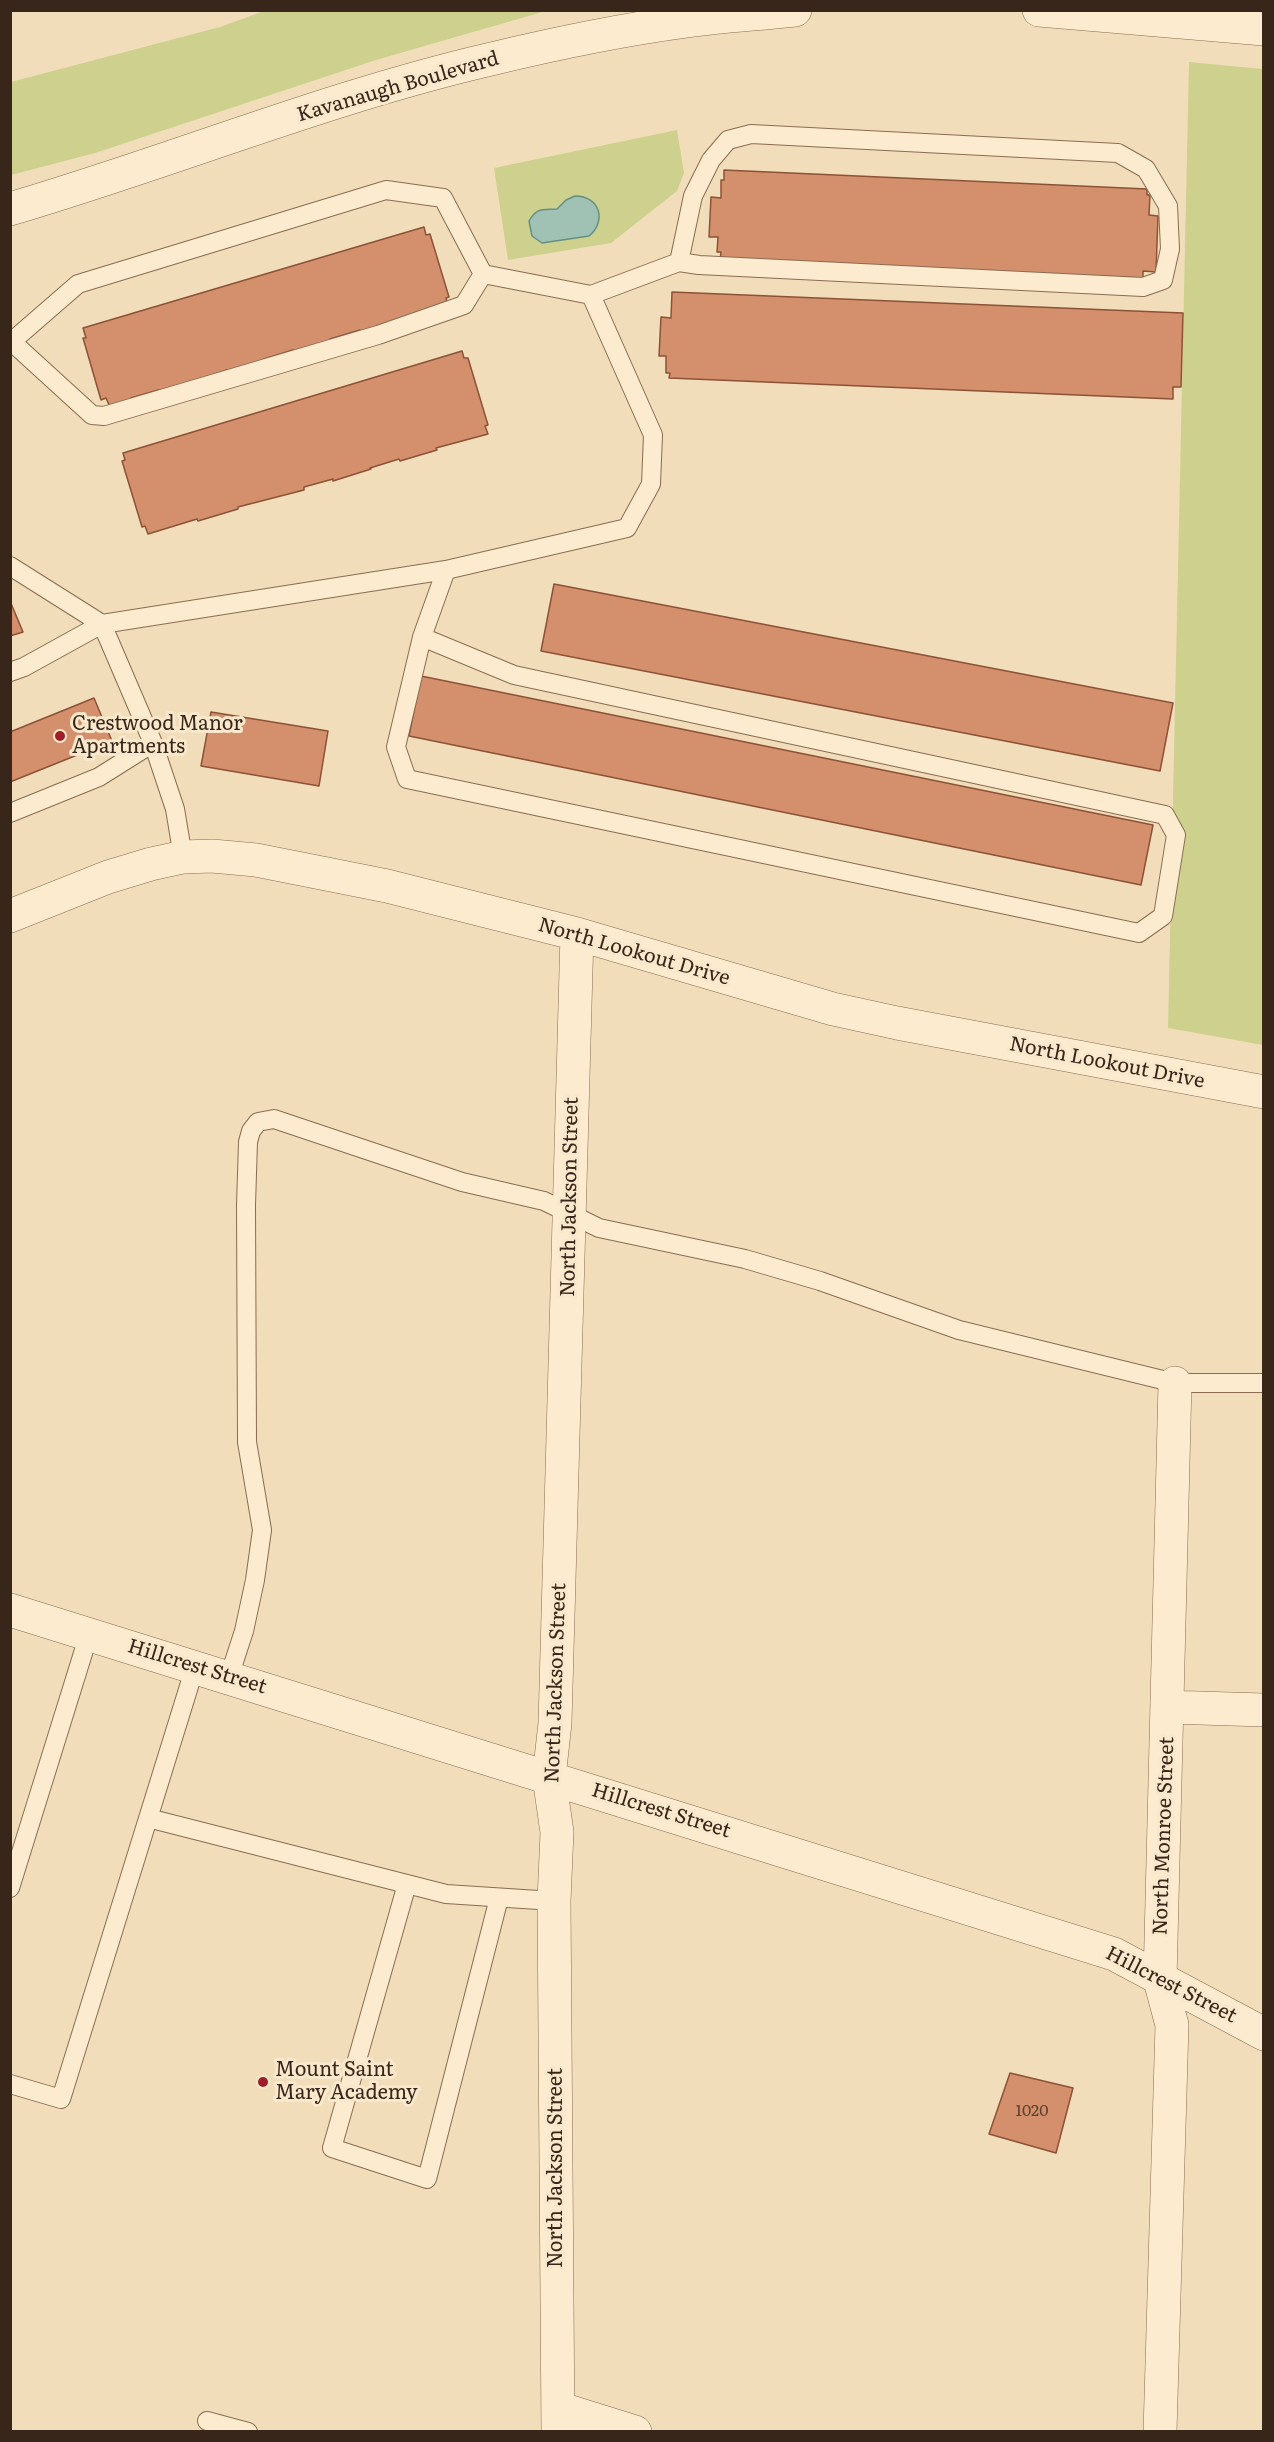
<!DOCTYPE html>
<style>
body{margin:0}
#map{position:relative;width:1274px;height:2442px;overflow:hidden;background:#f2ddba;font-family:Literata,serif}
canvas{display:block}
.frame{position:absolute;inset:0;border:12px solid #38261a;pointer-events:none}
</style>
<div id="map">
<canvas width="1274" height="2442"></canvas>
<div class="frame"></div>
</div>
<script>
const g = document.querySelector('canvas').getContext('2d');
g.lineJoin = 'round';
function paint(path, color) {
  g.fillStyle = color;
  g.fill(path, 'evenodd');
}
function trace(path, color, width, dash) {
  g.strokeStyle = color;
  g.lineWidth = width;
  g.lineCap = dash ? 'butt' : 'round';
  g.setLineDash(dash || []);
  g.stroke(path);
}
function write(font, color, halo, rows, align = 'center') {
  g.font = font + ' Literata,serif';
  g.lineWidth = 6;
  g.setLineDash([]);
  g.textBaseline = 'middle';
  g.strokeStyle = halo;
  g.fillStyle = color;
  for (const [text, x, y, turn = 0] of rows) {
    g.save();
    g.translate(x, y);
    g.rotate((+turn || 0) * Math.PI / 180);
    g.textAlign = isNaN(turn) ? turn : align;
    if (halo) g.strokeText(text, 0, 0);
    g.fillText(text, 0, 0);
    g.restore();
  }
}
paint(new Path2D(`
 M 264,11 L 546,11 L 376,60 L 95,153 L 11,175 L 11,82 L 220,27 Z
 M 1189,62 L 1263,69 L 1263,1045 L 1168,1028 Z
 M 677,130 L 684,173 L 677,191 L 611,243 L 508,260 L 494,168 Z`), '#ced08e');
const water = new Path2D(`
 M 575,196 C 600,196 607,221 589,236 L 542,243 L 532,236 L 529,221 C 537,207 543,210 557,209 L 566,200 Z`);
paint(water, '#9fc2b5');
trace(water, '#669083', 1.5);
const building = new Path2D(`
 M 724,170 L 1147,189 L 1147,195 L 1150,195 L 1149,215 L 1158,216 L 1156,272 L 1143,271 L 1143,278 L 720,260 L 721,252 L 717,252 L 718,237 L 709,237 L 711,197 L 721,198 L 721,180 L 724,180 Z
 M 424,227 L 426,235 L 430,234 L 449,297 L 446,298 L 448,306 L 361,332 L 360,330 L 330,339 L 331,341 L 294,352 L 293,350 L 264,359 L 264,362 L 228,372 L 227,370 L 159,392 L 158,390 L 131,398 L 131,400 L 110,407 L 106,398 L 101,400 L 83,338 L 86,338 L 83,328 Z
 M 672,292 L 1183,313 L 1181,387 L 1173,387 L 1173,399 L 669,378 L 670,373 L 666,373 L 666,356 L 659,356 L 661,317 L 671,318 Z
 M 462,351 L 464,358 L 468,358 L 488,425 L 485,426 L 488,434 L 436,448 L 437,450 L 400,461 L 399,459 L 370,468 L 371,469 L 333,481 L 333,479 L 304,487 L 304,490 L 238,507 L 238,509 L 198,521 L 197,519 L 148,534 L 145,526 L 142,527 L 122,461 L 125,460 L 123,453 Z
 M 554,584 L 1173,703 L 1160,771 L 541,651 Z
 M 10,601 L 23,632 L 10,636 Z
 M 421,676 L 1153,825 L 1141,885 L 409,736 Z
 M 94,698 L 112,741 L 10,782 L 10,732 Z
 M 211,712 L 328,731 L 319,786 L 201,766 Z
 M 1010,2073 L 1073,2088 L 1056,2153 L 989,2134 Z`);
paint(building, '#d4906c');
trace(building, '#8c5237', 1.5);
const service = new Path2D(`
 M 591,295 L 679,262 L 699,265 L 1143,287 L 1163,280 L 1170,249 L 1168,206 L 1146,169 L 1118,153 L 751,134 L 728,140 L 711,160 L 693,196 L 679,262
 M 12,342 L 92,415 L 104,416 L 378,335 L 464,305 L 483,274
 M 10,343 L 78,284 L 386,190 L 443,198 L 483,274 L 591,295 L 653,435 L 651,484 L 627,528 L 446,570 L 102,624 L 10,566
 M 422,637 L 514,675 L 1165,815 L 1176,835 L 1163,916 L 1139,933 L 407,779 L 396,747 L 422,637 L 446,570
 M 10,672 L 24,667 L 102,624 L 153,743 L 175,809 L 183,857
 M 10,813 L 99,777 L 153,743
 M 229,1677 L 244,1631 L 255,1580 L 262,1530 L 247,1442 L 246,1205 L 248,1142 L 251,1131 L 258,1122 L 274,1119 L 462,1182 L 544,1201 L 599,1228 L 745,1259 L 820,1281 L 959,1330 L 1175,1383 L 1264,1383
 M 148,1818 L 446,1894 L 554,1901
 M 407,1884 L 332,2148 L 427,2179 L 499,1898
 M 10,1888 L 89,1634
 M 10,2084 L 61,2099 L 195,1667
 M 207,2421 L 248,2432`);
const minor = new Path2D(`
 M 10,916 L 108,877 L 151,864 L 183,857 L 212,856 L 256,860 L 387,886 L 577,934 L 833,1009 L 897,1023 L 1264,1092
 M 10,1610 L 1114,1954 L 1264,2034
 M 1167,1707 L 1264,1710
 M 558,2408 L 635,2432
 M 558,2432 L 554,1901 L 557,1832 L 549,1777 L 555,1723 L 577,934
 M 1160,2432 L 1172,2025 L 1160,1980 L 1175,1383`);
const tertiary = new Path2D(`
 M 1039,10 L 1264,29
 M 10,209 C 170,162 325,98 487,60 C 553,44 620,30 687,21 C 723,16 759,14 795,10`);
trace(service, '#8a6c53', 20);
trace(minor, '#8a6c53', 34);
trace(tertiary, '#8a6c53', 34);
trace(service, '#fcebce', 18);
trace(minor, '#fcebce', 33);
trace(tertiary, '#fcebce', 33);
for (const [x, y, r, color] of [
 [60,736,6,"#9f1d28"],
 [263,2082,6,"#9f1d28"]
]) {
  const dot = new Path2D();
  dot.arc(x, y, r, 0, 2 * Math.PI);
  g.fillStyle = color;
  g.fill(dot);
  trace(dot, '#f9e8cb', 2);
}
write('16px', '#5f402e', null, [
 ["1020",1032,2111]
]);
write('20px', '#38261a', '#f9e8cb', [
 ["Kavanaugh Boulevard",398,87,-16],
 ["North Lookout Drive",634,952,16],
 ["North Lookout Drive",1107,1063,11],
 ["North Jackson Street",570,1197,-89],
 ["Hillcrest Street",197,1667,17],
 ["North Jackson Street",556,1683,-88],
 ["Hillcrest Street",661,1811,17],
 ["North Monroe Street",1164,1836,-88],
 ["Hillcrest Street",1171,1985,27],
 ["North Jackson Street",556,2168,-90]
]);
write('20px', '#38261a', '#f9e8cb', [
 ["Crestwood Manor",72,724],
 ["Apartments",72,747],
 ["Mount Saint",275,2070],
 ["Mary Academy",275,2093]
], 'left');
</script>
